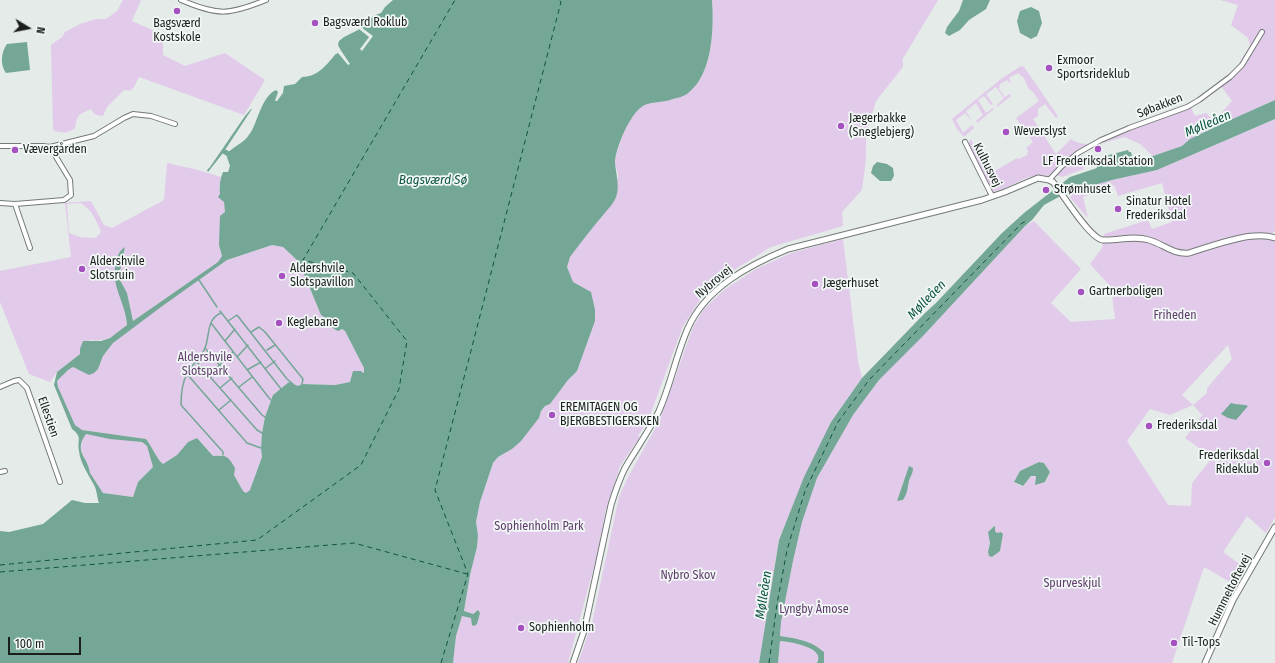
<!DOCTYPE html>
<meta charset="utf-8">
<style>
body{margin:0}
#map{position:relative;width:1275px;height:663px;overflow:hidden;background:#e4ebe8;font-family:"Fira Sans Condensed",sans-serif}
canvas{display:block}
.north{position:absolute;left:8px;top:8px;width:40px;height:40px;-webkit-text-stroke:3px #f1f8f6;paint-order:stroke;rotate:100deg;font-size:11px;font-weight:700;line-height:16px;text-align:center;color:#1b1e1d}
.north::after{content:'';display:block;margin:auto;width:14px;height:18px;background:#1b1e1d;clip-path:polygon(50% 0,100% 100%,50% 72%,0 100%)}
.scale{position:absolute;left:8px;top:637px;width:73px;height:18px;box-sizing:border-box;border:2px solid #1b1e1d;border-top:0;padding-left:5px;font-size:12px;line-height:14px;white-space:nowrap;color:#1b1e1d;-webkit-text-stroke:3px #f1f8f6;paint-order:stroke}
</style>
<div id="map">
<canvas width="1275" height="663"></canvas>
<div class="north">N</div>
<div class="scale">100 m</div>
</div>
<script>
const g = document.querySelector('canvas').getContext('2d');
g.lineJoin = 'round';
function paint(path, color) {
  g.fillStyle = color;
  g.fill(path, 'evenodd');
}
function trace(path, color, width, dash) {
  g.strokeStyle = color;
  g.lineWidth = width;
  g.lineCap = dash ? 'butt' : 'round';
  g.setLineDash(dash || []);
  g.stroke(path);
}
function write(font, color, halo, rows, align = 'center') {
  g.font = font + ' "Fira Sans Condensed",sans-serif';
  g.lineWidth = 3.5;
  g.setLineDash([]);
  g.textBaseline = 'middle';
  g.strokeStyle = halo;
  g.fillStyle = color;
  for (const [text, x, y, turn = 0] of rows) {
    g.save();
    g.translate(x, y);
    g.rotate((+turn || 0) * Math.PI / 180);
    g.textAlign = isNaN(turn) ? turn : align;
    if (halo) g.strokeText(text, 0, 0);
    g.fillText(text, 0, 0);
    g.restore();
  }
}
paint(new Path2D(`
 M 123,0 L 141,0 L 132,21 L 163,35 L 163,55 L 185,66 L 225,53 L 265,80 L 244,115 L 139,77 L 134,87 L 130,91 L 124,90 L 107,107 L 103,116 C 96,115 94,115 91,109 C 80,114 77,114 75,128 C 69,133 60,134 53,130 L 51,45 L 62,37 L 65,32 L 80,24 L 96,19 L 106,19 L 117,11 Z
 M 712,0 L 938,0 L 902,60 L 903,63 L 903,67 L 876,101 L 866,133 L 866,159 L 862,190 L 842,212 L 843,226 L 771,247 L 710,285 L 683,326 L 649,418 L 638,436 L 640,437 L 620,466 L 606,509 L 597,555 L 568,663 L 453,663 L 456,636 L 462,616 L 471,618 L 471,622 L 476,610 L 473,614 L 464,612 L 470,575 L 477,547 L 478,535 L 476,522 L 480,502 L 493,463 L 498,457 L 512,449 L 539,418 L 541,411 L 545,406 L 550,404 L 568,380 L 577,371 L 595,321 C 589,311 568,277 567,267 C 566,254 600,221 608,208 C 611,203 617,182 618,176 C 618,172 616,168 615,164 C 615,152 628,119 636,110 C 646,100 661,103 673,99 C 677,98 684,96 687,94 C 713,76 714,28 712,0 Z
 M 1220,0 L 1275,0 L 1275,100 L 1228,121 L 1190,139 L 1182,146 L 1153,156 L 1140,144 L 1124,137 L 1103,143 L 1099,138 L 1189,103 L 1195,116 L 1206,113 L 1214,121 L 1232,101 L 1218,82 L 1236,68 L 1250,46 L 1248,38 L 1231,25 L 1238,5 Z
 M 1021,66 L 1024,67 L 1058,116 L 1056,118 L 1045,104 L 1038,109 L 1038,116 L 1033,119 L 1056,154 L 1071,139 C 1078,144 1085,144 1093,144 L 1075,153 L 1048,176 C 1028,172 1012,188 993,192 L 969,146 L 969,142 L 971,139 L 976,151 L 993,172 L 1017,158 L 1019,159 L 1027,155 L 1028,151 L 1026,148 L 1033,142 L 1016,118 L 1039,101 L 1033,92 L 1028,88 L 1024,78 L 1018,73 L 1009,78 L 1011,82 L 1010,83 L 1007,80 L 1000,84 L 999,89 L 1005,97 L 1010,94 L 1011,96 L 997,107 L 997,105 L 1004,98 L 996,87 L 986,94 L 993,104 L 991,105 L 984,96 L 978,100 L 986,113 L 993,108 L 994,109 L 977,123 L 976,121 L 983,115 L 976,103 L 966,111 L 972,121 L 965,113 L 956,120 L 963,133 L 972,125 L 974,128 L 964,137 L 957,129 L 952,119 L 1001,79 Z
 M 1275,119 L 1275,231 L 1268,238 L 1275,241 L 1275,517 L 1266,533 L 1247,516 L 1223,552 L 1245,568 L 1235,585 L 1204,567 L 1172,663 L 824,663 L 824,652 C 810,640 798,639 780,636 L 781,622 L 793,561 L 802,522 L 817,478 L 853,415 L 879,380 L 923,336 L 1025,226 L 1034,221 L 1081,269 L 1051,303 L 1071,322 L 1115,319 L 1111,287 L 1090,264 L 1102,248 L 1104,234 L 1148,220 L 1152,229 L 1172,222 L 1162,183 L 1118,196 L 1114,185 L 1083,197 L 1088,218 L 1066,193 L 1112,180 L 1157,170 ZM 1228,345 L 1232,359 L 1207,388 L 1207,393 L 1193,405 L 1182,395 ZM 1193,405 L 1201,414 L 1203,414 L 1185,438 L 1246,481 L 1211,459 L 1192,483 L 1191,506 L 1168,505 L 1127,441 L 1150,409 L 1170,415 ZM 1039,462 L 1044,463 L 1050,472 L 1046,482 L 1035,484 L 1036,477 L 1031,476 L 1023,486 L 1020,486 L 1014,482 L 1020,471 ZM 909,467 L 913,469 C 913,472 912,474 910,478 C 907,487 909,491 903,500 L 897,501 ZM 993,526 L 995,527 L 995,531 L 997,533 L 1001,532 L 1003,534 L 1000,551 L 992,557 L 989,556 L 988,552 L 990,543 L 988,532 Z
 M 1077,155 L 1080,155 L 1084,169 L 1062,177 L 1057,175 Z
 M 167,163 L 198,170 L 221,177 L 219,188 L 224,202 L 225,212 L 219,245 L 222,256 L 218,262 L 133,321 L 127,293 L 120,280 L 120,271 L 125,247 C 119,251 117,256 116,263 C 111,289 126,302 127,325 C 114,336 108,342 90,340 L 80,349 L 80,354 L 57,372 L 50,382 L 29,374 L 0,302 L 0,271 L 71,257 L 65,203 L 91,201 L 104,225 L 112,228 L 164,200 ZM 81,203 C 92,210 96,220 101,232 L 96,238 L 80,237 L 69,233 L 67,204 Z
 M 843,239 L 858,361 L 862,378 L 831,422 L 792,508 L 779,539 L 759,663 L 578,663 L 592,623 L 619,497 L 628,477 L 660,420 L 693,327 L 704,309 L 724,290 L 756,269 L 791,253 Z
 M 272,245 L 283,247 L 299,262 L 321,315 L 345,331 L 364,368 L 364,372 L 351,380 L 350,382 L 335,385 L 302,384 L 298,386 L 293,384 L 273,395 L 265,417 L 262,433 L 261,448 L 262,457 L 250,491 L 246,493 L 243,491 L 223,455 L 213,456 L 197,438 L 188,442 L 177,455 L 163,464 C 158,461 150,445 146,439 L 82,430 L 75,425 L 58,387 L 57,381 L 68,370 L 73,367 L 78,369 L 83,372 L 98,369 L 103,356 L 113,343 L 124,334 L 178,294 L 227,260 Z
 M 86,434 L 142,442 L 147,446 L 153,467 L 138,482 L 134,497 L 103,493 L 90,474 C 88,456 74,452 86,434 Z
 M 780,641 C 790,642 826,647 817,663 L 778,663 Z`), '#e2caea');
paint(new Path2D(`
 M 393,0 L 712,0 C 714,28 713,75 687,94 C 684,96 678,98 673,99 C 652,106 644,97 630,121 C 624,130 615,152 615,163 C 616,174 620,187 616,197 C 614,203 608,209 604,214 C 592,228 581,242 570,257 L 567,267 L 573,282 L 591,292 L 595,310 L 595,321 L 577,371 L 568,380 L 550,404 L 545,406 L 541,411 L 539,418 L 521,441 L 512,449 L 498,457 L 493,463 L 480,502 L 476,522 L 478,535 L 477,547 L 470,575 L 464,611 L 473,614 L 478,610 L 480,613 L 477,624 L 474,626 L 472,625 L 471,618 L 462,616 L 456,636 L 453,663 L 0,663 L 0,531 L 9,532 L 43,524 L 72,500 L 85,503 L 99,503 C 97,498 97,490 94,485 C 89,475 80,463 79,451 C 77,439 83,438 72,429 L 54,385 L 57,372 L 80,354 L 80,349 L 83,341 L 101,341 L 110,338 L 127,325 C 126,303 110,286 116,263 C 117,256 119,251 125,247 L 120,271 L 120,280 L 127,293 L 133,321 L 218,262 L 222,256 L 219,245 L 220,216 L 225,212 L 224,202 L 218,197 L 220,194 C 219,186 220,179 223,172 L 228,172 L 230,166 L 226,154 C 237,144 246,143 253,128 C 259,116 263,96 276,90 L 278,92 L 275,101 L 277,101 L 283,93 L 284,86 L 295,84 L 302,77 C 320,77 329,61 340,49 L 338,45 L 339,41 L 344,37 L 358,30 L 368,22 L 373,16 L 381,13 L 385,7 ZM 272,245 L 283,247 L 299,262 L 321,315 L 330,321 L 331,327 L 338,331 L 342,329 L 345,331 L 364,368 L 364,372 L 363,373 L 361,371 L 353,371 L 350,382 L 335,385 L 302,384 L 298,386 L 289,382 L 273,395 L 265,417 L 262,433 L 261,448 L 262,457 L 250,490 L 246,493 L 243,491 L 234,475 L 235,468 C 228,456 227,455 213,456 L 197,438 L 188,442 L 177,455 L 163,464 C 158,461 151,445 146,439 L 82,430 L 75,425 L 58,387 L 57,381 L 68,370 L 73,367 L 89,375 L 94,373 L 98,369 L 103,356 L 113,343 L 161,307 L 227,260 ZM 86,434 L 110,439 L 142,442 L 147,446 L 153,467 L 138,482 L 133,497 L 103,493 L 90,473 C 88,456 73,452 86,434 Z
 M 963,0 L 990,0 L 986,9 L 969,20 L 960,30 L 949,36 L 945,33 L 947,27 L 959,11 Z
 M 1031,7 L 1039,11 L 1042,23 L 1037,36 L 1031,39 L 1020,33 L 1017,21 L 1020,11 Z
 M 27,42 L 30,70 L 6,73 C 0,65 1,52 7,44 Z
 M 1275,100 L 1275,119 L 1157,170 L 1112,180 L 1066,193 L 1044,205 L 1032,220 L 1025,226 L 923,336 L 879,380 L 853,415 L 817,478 L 802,522 L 793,561 L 781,622 L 780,636 C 798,639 810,640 824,652 L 824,663 L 817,663 C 826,647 790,642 780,641 L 778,663 L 759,663 L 779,540 L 804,477 L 831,422 L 862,378 L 925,313 L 936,303 L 1002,233 L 1024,213 L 1070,177 L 1097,168 L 1096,160 L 1102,159 L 1104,166 L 1118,164 L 1117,162 L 1107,163 L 1105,156 L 1128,150 L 1129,152 L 1131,152 L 1132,156 L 1129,158 L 1129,162 L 1153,156 L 1182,146 L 1190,139 L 1228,121 Z
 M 251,109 L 252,109 L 225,150 L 226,151 L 224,153 L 223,153 L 208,172 L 207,170 L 210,167 L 245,116 Z
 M 877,162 L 887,164 L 893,168 L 894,176 L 891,181 L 880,181 L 871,173 L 873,166 Z
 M 1231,403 C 1236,405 1245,404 1248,406 L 1236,420 L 1228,418 L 1221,414 Z
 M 1039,462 L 1044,463 L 1050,472 L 1045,482 L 1035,485 L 1036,477 L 1035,476 L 1031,476 L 1023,486 L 1014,482 L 1020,471 Z
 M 909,466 L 913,468 C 913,472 912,474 910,478 C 907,486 909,491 903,500 L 897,501 Z
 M 994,526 L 995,527 L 995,531 L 997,533 L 1001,532 L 1003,534 L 1000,551 L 992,557 L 989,556 L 988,552 L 990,543 L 988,532 Z`), '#74a796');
paint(new Path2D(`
 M 361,27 L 373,36 L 362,51 L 360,49 L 369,37 L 359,29 Z
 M 338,46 L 350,64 L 348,65 L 338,53 L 336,54 L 334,53 L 338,49 Z`), '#e4ebe8');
trace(new Path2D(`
 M 199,280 L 217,307
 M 220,311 L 281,389
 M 221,313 C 206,319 210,336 205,348 C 201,358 191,365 187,374 C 182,383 181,395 181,405 L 223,452 L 223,455
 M 228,321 L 237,315 L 287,379 L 293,384
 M 211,323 L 269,398 L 271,400
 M 251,332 L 259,327 L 265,332 L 303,379 L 302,384
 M 225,341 L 235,329
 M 205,348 L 262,415 L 265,417
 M 267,350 L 275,345
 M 237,357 L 248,345
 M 196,361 L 257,430 L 262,433
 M 266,368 L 275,361
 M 247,370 L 261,362
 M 187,374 L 247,443 L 261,448
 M 209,375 L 233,352
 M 239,387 L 252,377
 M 220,388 L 232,378
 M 219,410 L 231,400`), '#74a796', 1.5);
trace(new Path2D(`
 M 225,152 L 227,153`), '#74a796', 5);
trace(new Path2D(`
 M 0,565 L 257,540 L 361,465 L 399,389 L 407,341 L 353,273 L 303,260 L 455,0
 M 0,572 L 354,543 L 467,574
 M 441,663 L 468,574 L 435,490 L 561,2 L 559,0
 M 769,663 L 777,604 L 787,550 L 805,491 L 838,422 L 869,380 L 1022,223 L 1027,221`), '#0e5443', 1, [5, 4]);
const minor = new Path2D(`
 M 181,0 C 218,16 229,15 266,0
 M 965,142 L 992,196
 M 0,146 L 43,146 L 50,147 L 94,136 L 124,118 L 133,114 L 151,116 L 175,124
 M 1049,180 L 1062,166 L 1078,153 L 1101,140 L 1129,128 L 1187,107 L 1199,100 L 1230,77 L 1242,65 L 1262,32
 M 0,203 L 15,204 L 64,200 L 71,195 L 70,180 L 50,147
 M 15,204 L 30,248
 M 0,387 L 14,381 L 19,380 L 27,388 L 60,482
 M 0,472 L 5,471`);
const tertiary = new Path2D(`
 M 573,663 L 584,631 L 611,505 C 615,492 619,480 625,468 C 636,449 649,431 659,411 C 671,384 676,355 688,328 C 706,288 749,265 788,249 L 982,200 L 1005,192 L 1038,178 L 1049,180 L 1053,182 C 1062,193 1090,239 1103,240 C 1118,241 1133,235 1149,240 C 1163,244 1174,255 1189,253 C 1212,246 1252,230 1275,238
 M 1205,663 L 1233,600 L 1275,527`);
trace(minor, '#747a78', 6);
trace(tertiary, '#747a78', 7);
trace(minor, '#fff', 4);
trace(tertiary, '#fff', 5);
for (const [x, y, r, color] of [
 [177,11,4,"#a551bf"],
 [315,23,4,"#a551bf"],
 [1049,68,4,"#a551bf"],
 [841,126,4,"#a551bf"],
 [1006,132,4,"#a551bf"],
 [1098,149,4,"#a551bf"],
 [15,150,4,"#a551bf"],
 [1046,190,4,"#a551bf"],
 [1118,209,4,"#a551bf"],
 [82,269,4,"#a551bf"],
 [282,276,4,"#a551bf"],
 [815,284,4,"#a551bf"],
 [1081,292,4,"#a551bf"],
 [279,323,4,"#a551bf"],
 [552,415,4,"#a551bf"],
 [1149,426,4,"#a551bf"],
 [1267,463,4,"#a551bf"],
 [521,628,4,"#a551bf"],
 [1174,643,4,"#a551bf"]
]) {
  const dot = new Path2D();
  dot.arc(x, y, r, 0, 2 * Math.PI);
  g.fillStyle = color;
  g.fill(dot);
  trace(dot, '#f1f8f6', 1.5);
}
write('12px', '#1b1e1d', '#f1f8f6', [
 ["Bagsværd Roklub",323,23],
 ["Bagsværd",177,24,"center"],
 ["Kostskole",177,38,"center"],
 ["Exmoor",1057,61],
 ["Sportsrideklub",1057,75],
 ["Jægerbakke",849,119],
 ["(Sneglebjerg)",849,133],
 ["Weverslyst",1014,132],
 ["Vævergården",23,150],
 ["LF Frederiksdal station",1098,162,"center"],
 ["Strømhuset",1054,190],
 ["Sinatur Hotel",1126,202],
 ["Frederiksdal",1126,216],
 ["Aldershvile",90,262],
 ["Slotsruin",90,276],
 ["Aldershvile",290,269],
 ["Slotspavillon",290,283],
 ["Jægerhuset",823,284],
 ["Gartnerboligen",1089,292],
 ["Keglebane",287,323],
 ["EREMITAGEN OG",560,408],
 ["BJERGBESTIGERSKEN",560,422],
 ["Frederiksdal",1157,426],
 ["Frederiksdal",1259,456,"right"],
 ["Rideklub",1259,470,"right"],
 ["Sophienholm",529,628],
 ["Til-Tops",1182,643]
], 'left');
write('12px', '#1b1e1d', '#f1f8f6', [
 ["Søbakken",1160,106,-21],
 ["Kulhusvej",987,165,63],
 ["Nybrovej",714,282,-40],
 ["Ellestien",48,417,71],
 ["Hummeltoftevej",1230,590,-63]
]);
write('12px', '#603b6c', '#f1f8f6', [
 ["Friheden",1175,316],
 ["Aldershvile",205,358],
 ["Slotspark",205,372],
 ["Sophienholm Park",539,527],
 ["Nybro Skov",688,576],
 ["Spurveskjul",1072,584],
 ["Lyngby Åmose",814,610]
]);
write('italic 13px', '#0e5443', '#f1f8f6', [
 ["Mølleåen",1208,124,-23],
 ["Bagsværd Sø",433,180],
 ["Mølleåen",927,300,-46],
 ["Mølleåen",764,595,-81]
]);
</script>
